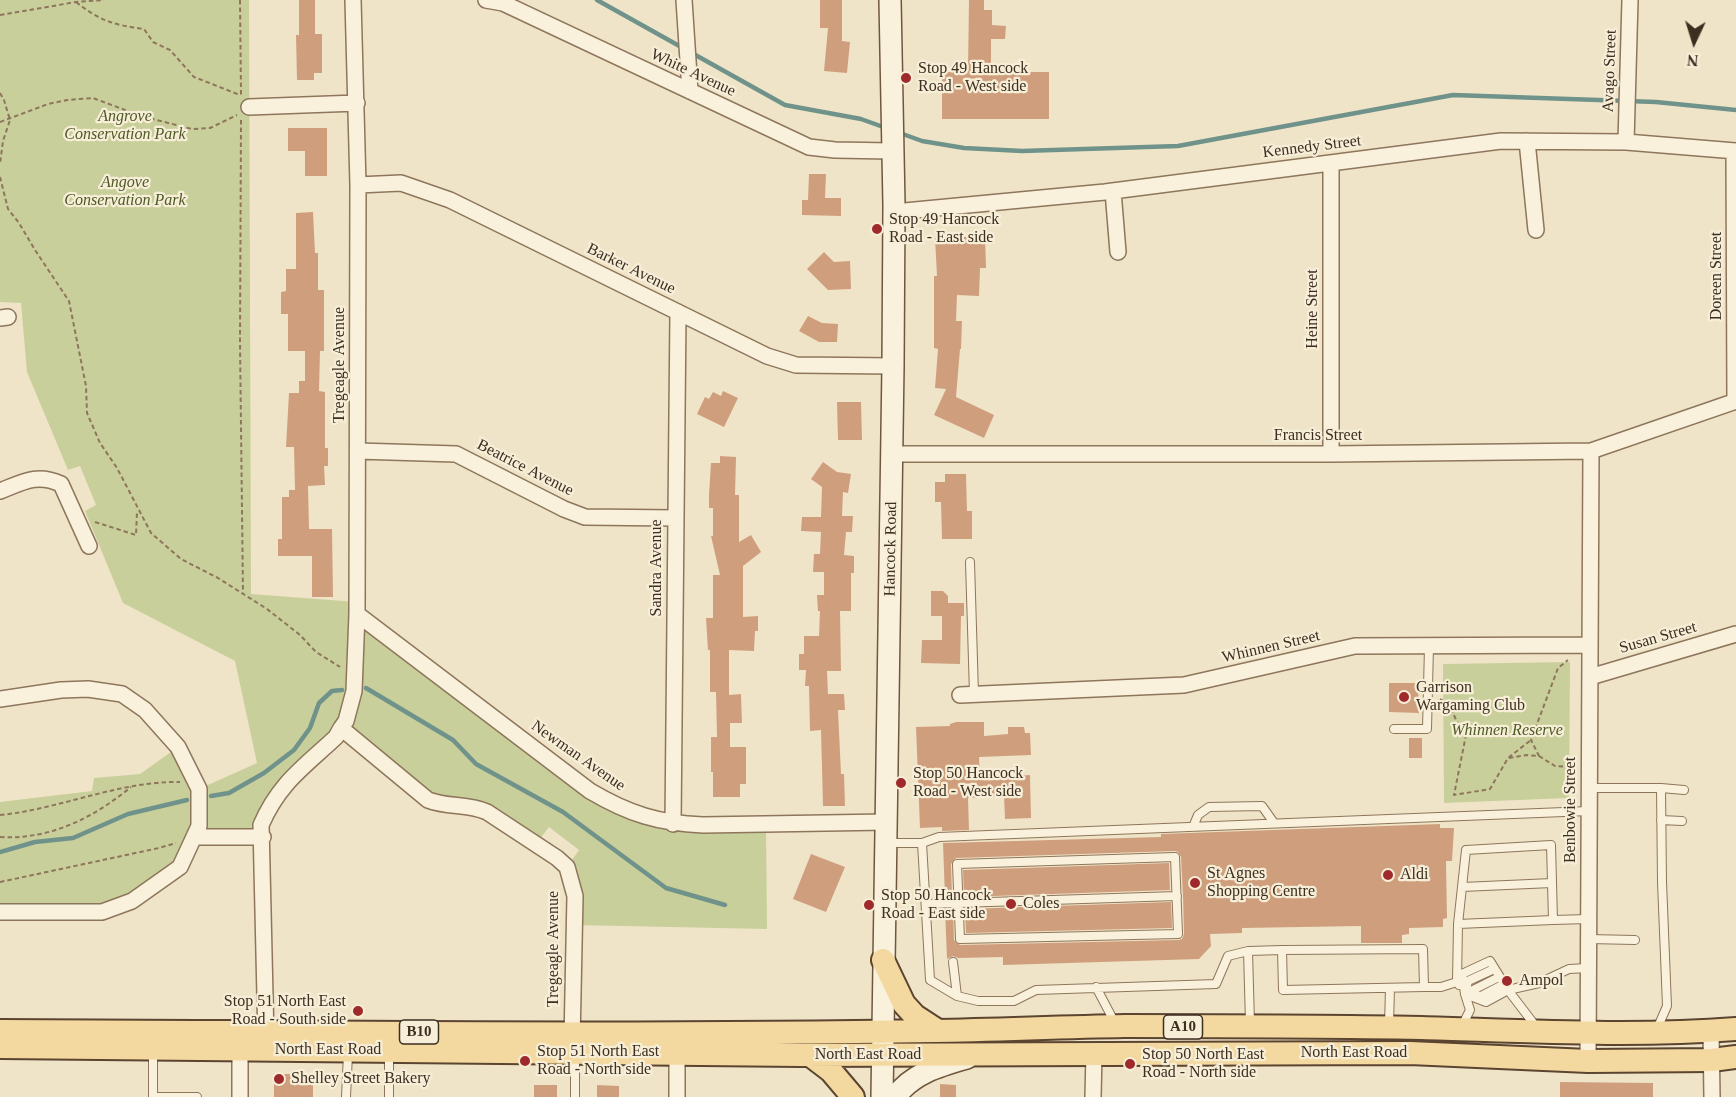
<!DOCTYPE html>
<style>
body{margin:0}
#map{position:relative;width:1736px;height:1097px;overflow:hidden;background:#f0e4c8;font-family:Georgia,serif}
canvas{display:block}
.north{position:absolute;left:1664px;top:12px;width:60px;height:60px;-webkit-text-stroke:4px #f7eed8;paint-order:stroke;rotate:184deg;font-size:16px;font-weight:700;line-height:24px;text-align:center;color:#3d2e20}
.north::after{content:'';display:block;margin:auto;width:21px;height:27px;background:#3d2e20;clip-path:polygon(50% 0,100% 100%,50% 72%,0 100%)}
</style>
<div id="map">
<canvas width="1736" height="1097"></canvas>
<div class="north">N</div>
</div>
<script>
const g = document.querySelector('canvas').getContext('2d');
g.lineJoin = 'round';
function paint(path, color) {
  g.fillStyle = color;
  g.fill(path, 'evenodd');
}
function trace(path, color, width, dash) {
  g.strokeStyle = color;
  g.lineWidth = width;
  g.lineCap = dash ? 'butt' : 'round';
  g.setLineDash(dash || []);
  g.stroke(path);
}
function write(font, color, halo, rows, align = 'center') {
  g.font = font + ' Georgia,serif';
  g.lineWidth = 4.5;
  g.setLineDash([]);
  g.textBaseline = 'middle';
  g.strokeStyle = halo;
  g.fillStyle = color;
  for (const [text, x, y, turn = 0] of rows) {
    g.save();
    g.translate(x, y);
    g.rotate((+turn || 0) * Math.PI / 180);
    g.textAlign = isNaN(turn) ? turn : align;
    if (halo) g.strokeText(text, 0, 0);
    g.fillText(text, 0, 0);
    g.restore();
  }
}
paint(new Path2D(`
 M 0,0 L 249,0 L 251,594 L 357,602 L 357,614 L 590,791 L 655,819 L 766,824 L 767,929 L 574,925 L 567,867 L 579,850 L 549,827 L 536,844 L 487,812 L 444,806 L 341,728 L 286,783 L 263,837 L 194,837 L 180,867 L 102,912 L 0,912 L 0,802 L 92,791 L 94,778 L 140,774 L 178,747 L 199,789 L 257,763 L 235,661 L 123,603 L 85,511 L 96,505 L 80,466 L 68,470 L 27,372 L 21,303 L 0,302 Z
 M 1570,662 L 1569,798 L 1444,803 L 1443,664 Z`), '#c9cf9b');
trace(new Path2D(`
 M 597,0 L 785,105 L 861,119 L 886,128
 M 900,133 L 922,141 L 964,148 L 1022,151 L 1178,146 L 1453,95 L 1656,102 L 1736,110
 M 366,688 L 453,740 L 476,764 L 563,812 L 666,888 L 725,905
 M 211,796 L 229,793 L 264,773 L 294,750 L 310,728 L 319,703 L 332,691 L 342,690
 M 0,852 L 35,842 L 73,838 L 128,814 L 187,800`), '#6f938a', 4.5);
paint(new Path2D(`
 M 299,0 L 315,0 L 315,34 L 322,34 L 322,73 L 314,73 L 314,80 L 297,80 L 296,35 L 299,35 Z
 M 820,0 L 842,0 L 842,41 L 850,42 L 847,73 L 824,71 L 828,28 L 820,28 Z
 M 969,0 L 984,0 L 984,10 L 992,10 L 992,25 L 1006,26 L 1005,39 L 991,39 L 991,72 L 1049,72 L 1049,119 L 942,119 L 942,72 L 968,72 Z
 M 288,128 L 327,128 L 327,176 L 305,176 L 305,151 L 288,151 Z
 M 809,174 L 826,174 L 825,198 L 841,198 L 841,216 L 802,215 L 802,200 L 808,200 Z
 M 313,212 L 315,253 L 318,253 L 318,290 L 324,290 L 324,351 L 320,351 L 319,391 L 325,392 L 325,448 L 328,448 L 328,466 L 324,466 L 325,485 L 308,486 L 309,529 L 332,529 L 333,597 L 312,597 L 312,556 L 278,556 L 278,539 L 282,539 L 282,497 L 289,497 L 289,490 L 295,490 L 294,447 L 286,447 L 289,393 L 299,393 L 299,381 L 305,381 L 305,351 L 288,351 L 288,314 L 281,314 L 281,292 L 286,291 L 286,269 L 296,269 L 296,213 Z
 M 985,236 L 986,268 L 980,268 L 979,296 L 957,295 L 956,321 L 962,321 L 961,349 L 960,349 L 956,397 L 994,415 L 984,438 L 934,415 L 946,389 L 935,388 L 938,349 L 934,348 L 934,276 L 937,276 L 935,238 Z
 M 824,252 L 834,262 L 850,261 L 851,289 L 828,290 L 807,269 Z
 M 808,316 L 822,323 L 838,324 L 837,342 L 819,342 L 799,331 Z
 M 723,391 L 738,398 L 724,427 L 697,414 L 705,397 L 709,399 L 713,392 L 721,396 Z
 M 837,402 L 861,402 L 862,440 L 838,440 Z
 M 720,456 L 736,457 L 735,495 L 739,495 L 739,542 L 751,535 L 761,552 L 743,566 L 743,617 L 758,616 L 758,631 L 755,631 L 754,651 L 729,650 L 729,695 L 741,694 L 742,723 L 730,723 L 730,747 L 746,747 L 746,784 L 740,784 L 740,797 L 713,797 L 713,772 L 711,772 L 711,737 L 717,737 L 716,692 L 710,692 L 710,650 L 708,650 L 706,618 L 713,618 L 713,575 L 720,575 L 711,536 L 713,536 L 713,508 L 709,508 L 709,495 L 711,463 L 720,463 Z
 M 823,462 L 837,472 L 851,474 L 848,493 L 843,492 L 842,516 L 853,516 L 852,532 L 846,532 L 844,555 L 854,556 L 854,573 L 851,573 L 851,611 L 840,611 L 841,671 L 827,671 L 828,694 L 844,694 L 845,710 L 838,710 L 841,774 L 844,774 L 845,806 L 823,806 L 821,730 L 810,731 L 809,686 L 805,686 L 806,670 L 799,670 L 799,654 L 804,654 L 804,636 L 819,636 L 820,611 L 818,611 L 817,595 L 824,595 L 824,572 L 813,572 L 814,554 L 820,554 L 821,532 L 801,531 L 802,517 L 821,517 L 822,487 L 811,479 Z
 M 945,474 L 966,474 L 967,511 L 972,511 L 972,539 L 942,539 L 941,502 L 935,502 L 935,482 L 945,482 Z
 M 931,591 L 943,591 L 948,596 L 948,603 L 964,603 L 964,616 L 961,616 L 960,664 L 921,663 L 922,640 L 942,640 L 942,616 L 931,616 Z
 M 1389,683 L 1418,683 L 1419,713 L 1389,712 Z
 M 956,722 L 984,722 L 984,736 L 1008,734 L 1008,727 L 1024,727 L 1025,733 L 1030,733 L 1031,755 L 979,757 L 980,779 L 1030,775 L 1031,818 L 1005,819 L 1004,796 L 968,798 L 969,830 L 942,831 L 942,827 L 920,828 L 916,727 L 950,726 L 950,724 Z
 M 1409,738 L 1422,738 L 1422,758 L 1409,758 Z
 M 1440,824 L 1440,828 L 1454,828 L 1452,861 L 1446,861 L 1447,918 L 1443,919 L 1443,927 L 1409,928 L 1409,934 L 1402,935 L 1402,943 L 1361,943 L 1361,926 L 1242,928 L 1242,933 L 1210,934 L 1211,946 L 1199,959 L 1003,965 L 1003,957 L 958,958 L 953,956 L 947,959 L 945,909 L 953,909 L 954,940 L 960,945 L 1178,940 L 1182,939 L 1184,934 L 1183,896 L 1181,857 L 1178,852 L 1175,851 L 956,858 L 951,864 L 952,897 L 945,897 L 943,843 L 1161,837 L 1161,834 Z
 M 811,854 L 845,867 L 826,912 L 793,899 Z
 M 1169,863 L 1170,890 L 964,897 L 963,870 Z
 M 1171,902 L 1172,928 L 966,933 L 965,909 Z
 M 281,1074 L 313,1074 L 313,1097 L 274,1097 L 274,1082 Z
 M 1560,1082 L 1653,1083 L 1653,1097 L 1560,1097 Z
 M 940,1084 L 956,1085 L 956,1097 L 940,1097 Z
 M 534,1085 L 557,1085 L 557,1097 L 534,1097 Z
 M 597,1085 L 619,1086 L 619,1097 L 597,1097 Z`), '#cf9f7d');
const service = new Path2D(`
 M 970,562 L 974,694
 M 1394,729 L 1427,729 L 1429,646
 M 1589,788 L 1661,788 L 1662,882 L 1667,1006 L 1657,1029
 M 1661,788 L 1684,790
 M 1661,820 L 1682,821
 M 1193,827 L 1198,815 L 1209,807 L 1262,806 L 1274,823
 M 887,843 L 922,843 L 930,980 L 957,996
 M 922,843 L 939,837 L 1589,811
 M 1175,857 L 1178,934 L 960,939 L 957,864 Z
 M 1552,883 L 1462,887 L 1466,850 L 1551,845 L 1553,920 L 1588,919
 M 1462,887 L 1458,924 L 1553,920
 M 927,904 L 1177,896
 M 1458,924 L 1457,982 L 1459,985
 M 1588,939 L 1635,940
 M 953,962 L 957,996 L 978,1001 L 1014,1001 L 1036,990 L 1216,984 L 1228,956 L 1248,951
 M 1096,987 L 1115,1023
 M 1424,987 L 1423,949 L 1282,950 L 1283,990 L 1424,987 L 1441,987 L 1457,982
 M 1466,990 L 1468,981 L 1494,969
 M 1465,994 L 1462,974 L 1490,961 L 1508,990 L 1537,1028
 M 1465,994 L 1499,977
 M 1472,995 L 1481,996 L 1504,984
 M 1250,1023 L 1248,951 L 1282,950
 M 1389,1025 L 1390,988
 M 1462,1026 L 1470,1010 L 1465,994 L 1486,1002 L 1508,990 L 1539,983 L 1569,969 L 1588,968
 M 153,1052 L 153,1097 L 197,1097
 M 389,1055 L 389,1097
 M 575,1056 L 575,1097
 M 346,1097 L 348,1054`);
const minor = new Path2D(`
 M 486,0 L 503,3 L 809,147 L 835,150 L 891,151
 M 684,0 L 690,91
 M 249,107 L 357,103
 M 1527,141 L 1536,230
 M 1626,142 L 1630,0
 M 1734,151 L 1735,401
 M 1331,163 L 1331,454
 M 358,185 L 401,183 L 450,200 L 767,356 L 796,365 L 893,366
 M 1113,191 L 1118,252
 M 894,212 L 1105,192 L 1501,141 L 1626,142 L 1736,151
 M 0,318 L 8,317
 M 358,451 L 456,454 L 564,509 L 585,517 L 675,518
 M 892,454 L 1331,454 L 1591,451 L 1736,401
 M 0,491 C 23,482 37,473 61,484 L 89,546
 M 357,614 L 590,791 C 629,814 658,823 703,825 L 887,822
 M 1590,677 L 1736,634
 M 960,695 L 1184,685 L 1355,646 L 1590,645
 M 0,699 L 61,690 L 88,689 L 122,694 L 145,710 L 178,747 L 199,789 L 199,826 L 180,867 L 132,901 L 102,912 L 0,912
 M 341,728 L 346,721 L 354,691 L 357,614 L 358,185 L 353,0
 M 673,824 L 678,312
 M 194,837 L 263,837
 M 1711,1031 L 1712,1097
 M 266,1040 L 261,825 C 279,783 304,767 336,737 L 341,728 L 428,800 C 449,808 467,803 487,812 L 557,858 L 567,867 L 575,896 L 572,1041
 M 1588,1061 L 1591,451
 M 240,1097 L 240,1040
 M 677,1097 L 677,1046
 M 1093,1097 L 1094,1053`);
const secondary = new Path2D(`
 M 882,1097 L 893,366 L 894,205 L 890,0
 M 895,1097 C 913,1073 939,1066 967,1058`);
const primary = new Path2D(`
 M 883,960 L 904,1004 L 915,1016 L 938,1031
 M 0,1031 C 311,1032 623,1036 934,1031 C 998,1030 1061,1027 1125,1026 C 1224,1026 1323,1026 1422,1028 C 1527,1031 1631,1037 1736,1029
 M 0,1047 L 801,1055 L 1410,1053 L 1588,1061 L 1712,1060 L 1736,1057
 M 810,1055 L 831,1071 L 853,1097`);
trace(service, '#8d765c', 10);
trace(minor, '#8d765c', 18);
trace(secondary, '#6f573f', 24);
trace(primary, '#5b4430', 26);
trace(new Path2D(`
 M 240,0 L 241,96
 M 76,2 C 100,21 114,25 144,29 L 153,42 L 170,50 L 194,77 L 240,95
 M 0,15 L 76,2 L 104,0
 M 0,93 L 4,100 L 10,120 L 3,141 L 0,164
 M 241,120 L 240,342 L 243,594
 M 0,122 L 48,104 L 67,100 L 93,98 L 141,116 L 192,129 L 210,128 L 237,115
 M 0,177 L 8,209 L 19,223 L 35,250 L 69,301 L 86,386 L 87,413 L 100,443 L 117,468 L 151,533 L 181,559 L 218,578 L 267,609 L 300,635 L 316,652 L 340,667
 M 95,522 L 136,535 L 137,512
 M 1440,699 L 1449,704 L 1457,722 L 1466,735 L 1454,795 L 1490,789 L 1508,758 L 1531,740
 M 1539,756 L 1555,766 L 1576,767
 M 1509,758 L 1526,755 L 1539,756 L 1531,740 L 1558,668 L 1568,660
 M 0,815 C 61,809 118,781 180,782
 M 0,837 C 50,840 93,818 131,787
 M 0,882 L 159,848 L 176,843`), '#8d765c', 2, [4.5, 3]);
trace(service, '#faf1dc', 8);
trace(minor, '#faf1dc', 15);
trace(secondary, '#faf1dc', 21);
trace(primary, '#f3d9a0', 22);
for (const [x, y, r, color] of [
 [906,78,6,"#9e2a2b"],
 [877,229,6,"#9e2a2b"],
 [1404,697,6,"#9e2a2b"],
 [901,783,6,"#9e2a2b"],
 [1388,875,6,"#9e2a2b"],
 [1195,883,6,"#9e2a2b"],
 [1011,904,6,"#9e2a2b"],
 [869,905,6,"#9e2a2b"],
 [1507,981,6,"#9e2a2b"],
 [358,1011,6,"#9e2a2b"],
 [525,1061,6,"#9e2a2b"],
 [1130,1064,6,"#9e2a2b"],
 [279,1079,6,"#9e2a2b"]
]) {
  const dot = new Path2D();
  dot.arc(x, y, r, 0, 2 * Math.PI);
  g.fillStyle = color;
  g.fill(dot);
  trace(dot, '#f7eed8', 2);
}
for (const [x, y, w] of [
 [1183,1027,39],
 [419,1032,39]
]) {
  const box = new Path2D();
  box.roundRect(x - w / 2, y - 12, w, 24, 4.5);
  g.fillStyle = '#f7eed8';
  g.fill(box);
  trace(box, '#3d2e20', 1.5);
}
write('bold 15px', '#3d2e20', null, [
 ["A10",1183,1027],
 ["B10",419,1032]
]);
write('16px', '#3d2e20', '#f7eed8', [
 ["Stop 49 Hancock",918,69],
 ["Road - West side",918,87],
 ["Stop 49 Hancock",889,220],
 ["Road - East side",889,238],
 ["Garrison",1416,688],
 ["Wargaming Club",1416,706],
 ["Stop 50 Hancock",913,774],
 ["Road - West side",913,792],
 ["St Agnes",1207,874],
 ["Shopping Centre",1207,892],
 ["Aldi",1400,875],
 ["Stop 50 Hancock",881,896],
 ["Road - East side",881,914],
 ["Coles",1023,904],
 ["Ampol",1519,981],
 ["Stop 51 North East",346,1002,"right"],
 ["Road - South side",346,1020,"right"],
 ["Stop 51 North East",537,1052],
 ["Road - North side",537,1070],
 ["Stop 50 North East",1142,1055],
 ["Road - North side",1142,1073],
 ["Shelley Street Bakery",291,1079]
], 'left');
write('16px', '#3d2e20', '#f7eed8', [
 ["Avago Street",1610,71,-88],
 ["White Avenue",693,73,25],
 ["Kennedy Street",1312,147,-7],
 ["Barker Avenue",631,269,26],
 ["Doreen Street",1717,276,-90],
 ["Heine Street",1313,309,-90],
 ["Tregeagle Avenue",340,365,-90],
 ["Francis Street",1318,436],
 ["Beatrice Avenue",525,468,27],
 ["Hancock Road",891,549,-89],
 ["Sandra Avenue",657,568,-90],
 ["Susan Street",1658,638,-16],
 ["Whinnen Street",1271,647,-13],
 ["Newman Avenue",578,756,35],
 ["Benbowie Street",1571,810,-90],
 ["Tregeagle Avenue",554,949,-90],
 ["North East Road",328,1050],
 ["North East Road",1354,1053],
 ["North East Road",868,1055]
]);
write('italic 16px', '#4d5a26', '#f7eed8', [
 ["Angrove",125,117],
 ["Conservation Park",125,135],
 ["Angove",125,183],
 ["Conservation Park",125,201],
 ["Whinnen Reserve",1507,731]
]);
</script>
